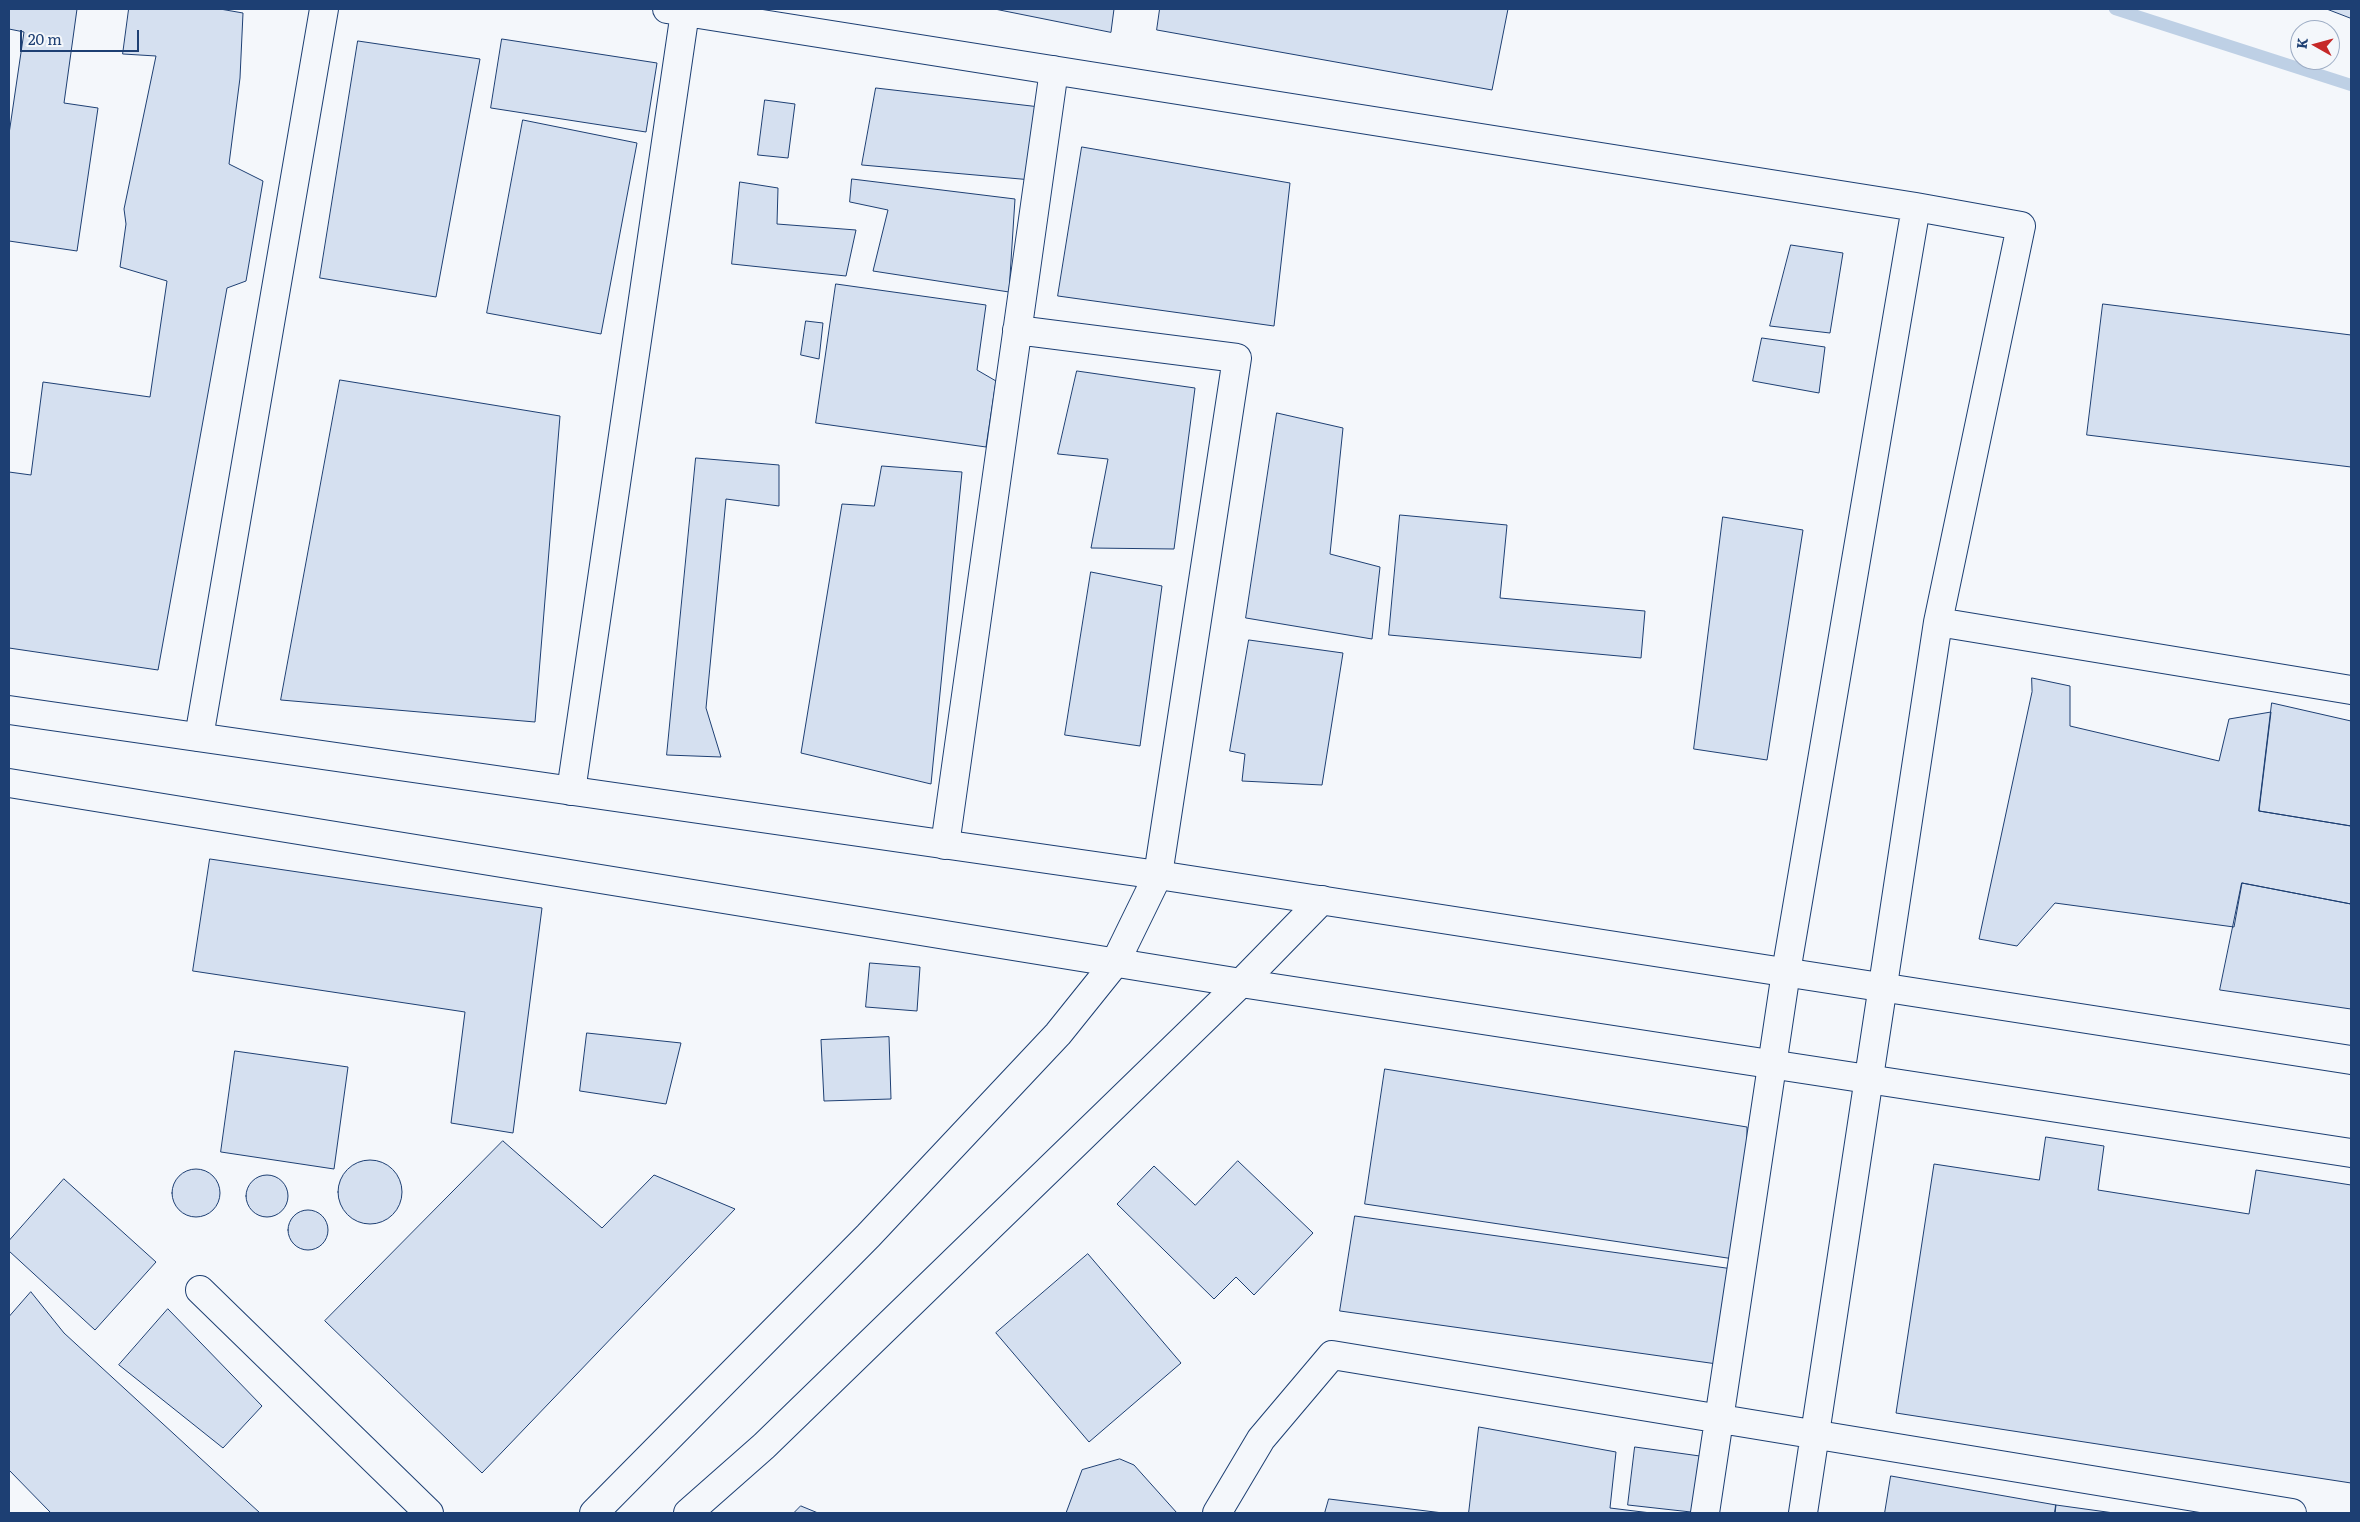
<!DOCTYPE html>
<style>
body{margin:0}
#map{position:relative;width:2360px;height:1522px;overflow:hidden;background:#f4f7fb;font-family:Literata,serif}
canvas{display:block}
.frame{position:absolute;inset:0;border:10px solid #1d3f73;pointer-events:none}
.north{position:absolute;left:2290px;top:20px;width:50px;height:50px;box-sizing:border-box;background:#f4f7fb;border:1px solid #9eadc5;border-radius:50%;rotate:277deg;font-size:14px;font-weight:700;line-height:20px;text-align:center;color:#1d3f73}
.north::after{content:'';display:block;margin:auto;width:18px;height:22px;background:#c62828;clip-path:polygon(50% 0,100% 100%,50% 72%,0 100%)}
.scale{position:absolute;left:20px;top:30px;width:119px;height:22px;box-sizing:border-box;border:2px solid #1d3f73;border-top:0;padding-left:6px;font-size:15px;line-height:18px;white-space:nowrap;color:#1d3f73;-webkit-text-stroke:4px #f4f7fb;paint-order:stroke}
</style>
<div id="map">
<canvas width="2360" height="1522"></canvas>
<div class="frame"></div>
<div class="north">K</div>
<div class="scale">20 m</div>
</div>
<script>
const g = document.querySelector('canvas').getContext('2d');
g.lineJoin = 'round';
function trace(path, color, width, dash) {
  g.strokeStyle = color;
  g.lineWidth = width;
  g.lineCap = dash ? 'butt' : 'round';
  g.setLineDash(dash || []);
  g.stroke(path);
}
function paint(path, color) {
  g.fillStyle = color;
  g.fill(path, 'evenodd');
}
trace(new Path2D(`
 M 2115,9 L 2351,85`), '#bed0e5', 12);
const building = new Path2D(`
 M 9,9 L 77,9 L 64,103 L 98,108 L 77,251 L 9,241 L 9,134 L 24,32 L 9,29 Z
 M 129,9 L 220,9 L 243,13 L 240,78 L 229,164 L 263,181 L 246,281 L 227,288 L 158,670 L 9,648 L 9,472 L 31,475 L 43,382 L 150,397 L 167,281 L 120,267 L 126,224 L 124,209 L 156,56 L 123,54 Z
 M 995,9 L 1114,9 L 1111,32 Z
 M 1160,9 L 1508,9 L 1492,90 L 1157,30 Z
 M 2327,9 L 2351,9 L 2351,18 Z
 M 502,39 L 657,63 L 646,132 L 491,108 Z
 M 358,41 L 480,59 L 436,297 L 320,278 Z
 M 876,88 L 1040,107 L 1032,180 L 862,165 Z
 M 765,100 L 795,104 L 788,158 L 758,155 Z
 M 523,120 L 637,143 L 601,334 L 487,313 Z
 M 1082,147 L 1290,183 L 1274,326 L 1058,296 Z
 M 852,179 L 1015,199 L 1009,292 L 873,271 L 888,210 L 850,202 Z
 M 740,182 L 778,188 L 777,224 L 856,230 L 846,276 L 732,264 Z
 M 1791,245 L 1843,253 L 1830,333 L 1770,326 Z
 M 836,284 L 986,305 L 977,370 L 996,381 L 986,447 L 816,423 Z
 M 2103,304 L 2351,335 L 2351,467 L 2087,435 Z
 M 806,321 L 823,323 L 819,359 L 801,355 Z
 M 1762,338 L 1825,347 L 1819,393 L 1753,381 Z
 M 1077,371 L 1195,388 L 1174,549 L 1091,548 L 1108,459 L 1058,454 Z
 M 340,380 L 560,416 L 535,722 L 281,700 Z
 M 1277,413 L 1343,428 L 1330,554 L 1380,567 L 1372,639 L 1246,618 Z
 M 696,458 L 779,465 L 779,506 L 726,499 L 706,708 L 721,757 L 667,755 Z
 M 882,466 L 962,472 L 931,784 L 801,753 L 842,504 L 874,506 Z
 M 1400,515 L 1507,525 L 1500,598 L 1645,611 L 1641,658 L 1389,635 Z
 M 1723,517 L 1803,530 L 1767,760 L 1694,749 Z
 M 1091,572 L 1162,586 L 1140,746 L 1065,735 Z
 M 1249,640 L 1343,653 L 1322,785 L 1242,781 L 1245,754 L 1230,751 Z
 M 2032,678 L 2070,686 L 2070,726 L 2219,761 L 2229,719 L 2271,712 L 2259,811 L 2351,826 L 2351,904 L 2242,883 L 2234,927 L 2055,903 L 2017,946 L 1979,939 L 2032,692 Z
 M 2272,703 L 2351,721 L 2351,826 L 2259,811 Z
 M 210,859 L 542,908 L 513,1133 L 451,1123 L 465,1012 L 193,971 Z
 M 2242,883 L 2351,904 L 2351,1009 L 2220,990 Z
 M 870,963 L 920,967 L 917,1011 L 866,1007 Z
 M 587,1033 L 681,1043 L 666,1104 L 580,1091 Z
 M 889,1037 L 891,1099 L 824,1101 L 821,1040 Z
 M 235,1051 L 348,1067 L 334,1169 L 221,1152 Z
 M 1385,1069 L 1747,1127 L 1747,1165 L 1734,1259 L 1365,1204 Z
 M 2046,1137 L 2104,1146 L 2098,1190 L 2249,1214 L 2256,1170 L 2351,1185 L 2351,1483 L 1896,1413 L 1934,1164 L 2039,1180 Z
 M 503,1141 L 602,1228 L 654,1175 L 735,1209 L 482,1473 L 325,1321 Z
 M338 1192a32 32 0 1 1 64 0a32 32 0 1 1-64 0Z
 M 1238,1161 L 1313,1233 L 1254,1295 L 1236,1277 L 1214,1299 L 1117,1204 L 1154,1166 L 1195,1205 Z
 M172 1193a24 24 0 1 1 48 0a24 24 0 1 1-48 0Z
 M246 1196a21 21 0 1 1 42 0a21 21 0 1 1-42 0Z
 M 64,1179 L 156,1262 L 95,1330 L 9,1251 L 9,1241 Z
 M288 1230a20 20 0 1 1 40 0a20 20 0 1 1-40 0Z
 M 1355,1216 L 1733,1269 L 1717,1364 L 1340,1311 Z
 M 1088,1254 L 1181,1363 L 1089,1442 L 996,1333 Z
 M 31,1292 L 64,1333 L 260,1513 L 51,1513 L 9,1470 L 9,1317 Z
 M 168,1309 L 262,1406 L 223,1448 L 119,1365 Z
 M 1479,1427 L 1616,1452 L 1610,1508 L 1651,1513 L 1469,1513 Z
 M 1635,1447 L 1707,1457 L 1700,1513 L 1628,1505 Z
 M 1120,1459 L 1134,1465 L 1177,1513 L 1066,1513 L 1082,1470 Z
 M 1891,1476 L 2056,1505 L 2055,1513 L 1885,1513 Z
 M 1329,1499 L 1443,1513 L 1325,1513 Z
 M 2056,1505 L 2114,1513 L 2055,1513 Z
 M 801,1506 L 818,1513 L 794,1513 Z`);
paint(building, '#d5e0f0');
trace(building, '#1d3f73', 1);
const street = new Path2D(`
 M 667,9 L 1916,207 L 2021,226 L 1938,622 L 1803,1513
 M 1938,622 L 2351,690
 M 199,737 L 324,9
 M 571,791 L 685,12
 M 945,845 L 1054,70
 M 200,1290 L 429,1513
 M 594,1513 L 868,1236 L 1058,1034 L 1115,963 L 1158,875 L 1237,358 L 1017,330
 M 688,1513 L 764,1446 L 1241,983 L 1322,900
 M 1217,1513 L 1261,1439 L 1332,1355 L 2292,1513
 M 1705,1513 L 1786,972 L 1916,207`);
const secondary = new Path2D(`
 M 9,710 L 1158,875 L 2351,1060
 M 9,783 L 1241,983 L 2351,1153`);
trace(street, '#1d3f73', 30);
trace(secondary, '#1d3f73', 30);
trace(street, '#f4f7fb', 28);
trace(secondary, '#f4f7fb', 28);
</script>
